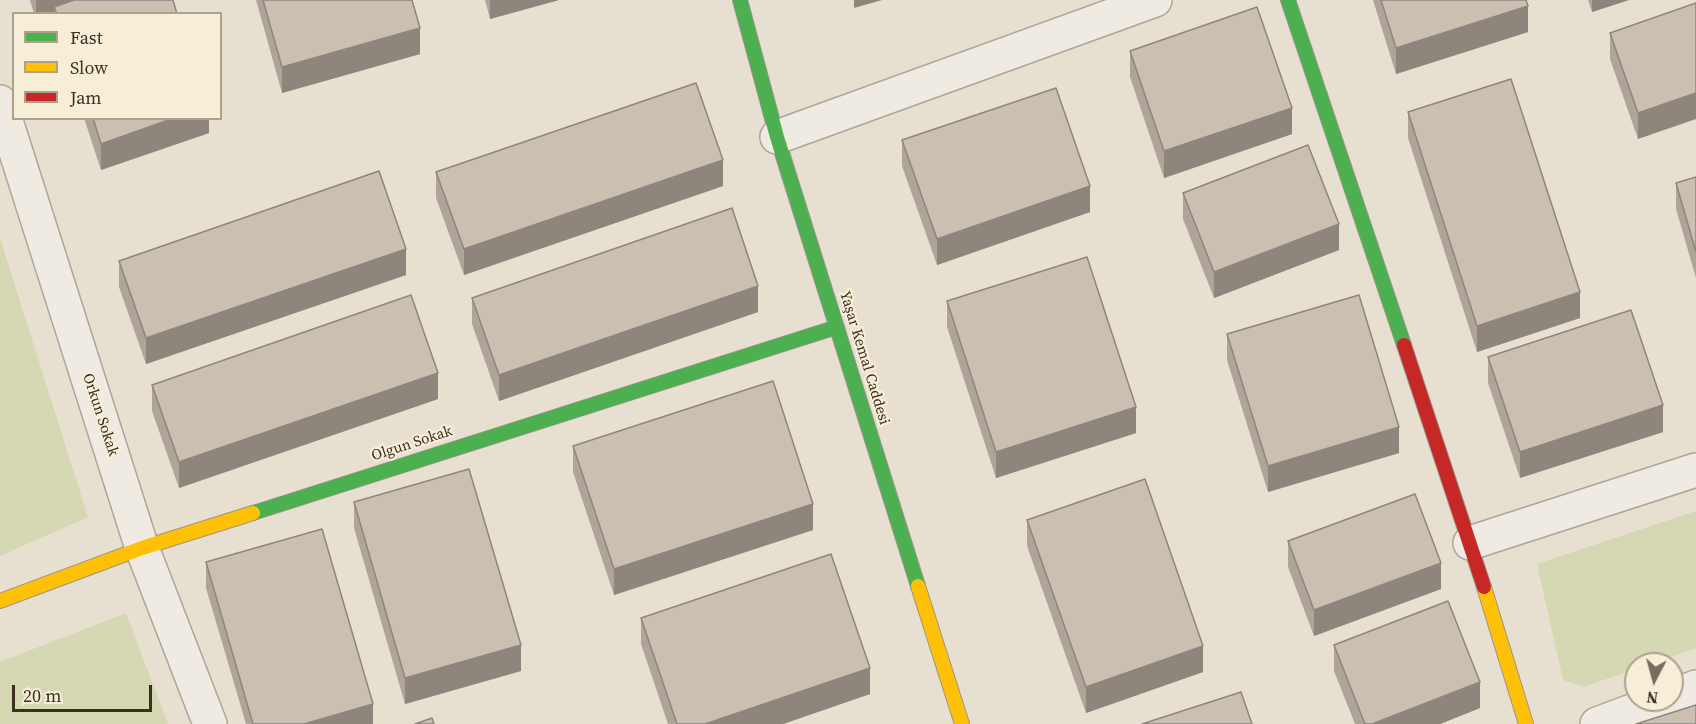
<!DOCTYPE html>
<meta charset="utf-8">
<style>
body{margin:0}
#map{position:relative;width:1696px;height:724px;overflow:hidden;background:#e7e0d1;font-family:"Source Serif 4",serif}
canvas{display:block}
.legend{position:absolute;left:12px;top:12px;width:210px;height:108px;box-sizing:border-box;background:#f7eed8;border:2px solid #ada18e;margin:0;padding:8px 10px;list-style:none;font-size:18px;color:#3d2e20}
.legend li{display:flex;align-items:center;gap:12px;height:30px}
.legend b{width:30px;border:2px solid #ada18e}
.north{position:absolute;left:1624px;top:652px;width:60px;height:60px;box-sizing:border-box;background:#f7eed8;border:2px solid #ada18e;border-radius:50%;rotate:186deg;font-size:16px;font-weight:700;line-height:24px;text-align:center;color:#3d2e20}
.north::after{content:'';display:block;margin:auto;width:21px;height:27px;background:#786c5e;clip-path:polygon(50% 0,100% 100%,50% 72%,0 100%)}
.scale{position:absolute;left:12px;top:685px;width:140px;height:27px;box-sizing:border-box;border:3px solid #3d2e20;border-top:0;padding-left:8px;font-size:18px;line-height:21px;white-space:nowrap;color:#3d2e20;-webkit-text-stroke:4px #f7eed8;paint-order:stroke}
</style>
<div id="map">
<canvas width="1696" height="724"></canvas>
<ul class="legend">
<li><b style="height:8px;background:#4caf50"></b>Fast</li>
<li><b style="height:8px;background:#ffc107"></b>Slow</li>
<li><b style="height:8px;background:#c62828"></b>Jam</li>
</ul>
<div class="north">N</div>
<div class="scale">20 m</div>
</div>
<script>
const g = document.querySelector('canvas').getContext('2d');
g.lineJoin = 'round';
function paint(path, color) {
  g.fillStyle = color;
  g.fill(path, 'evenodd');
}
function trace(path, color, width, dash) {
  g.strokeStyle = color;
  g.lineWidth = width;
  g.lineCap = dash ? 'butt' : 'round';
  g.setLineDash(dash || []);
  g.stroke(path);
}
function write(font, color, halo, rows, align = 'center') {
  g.font = font + ' "Source Serif 4",serif';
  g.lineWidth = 4.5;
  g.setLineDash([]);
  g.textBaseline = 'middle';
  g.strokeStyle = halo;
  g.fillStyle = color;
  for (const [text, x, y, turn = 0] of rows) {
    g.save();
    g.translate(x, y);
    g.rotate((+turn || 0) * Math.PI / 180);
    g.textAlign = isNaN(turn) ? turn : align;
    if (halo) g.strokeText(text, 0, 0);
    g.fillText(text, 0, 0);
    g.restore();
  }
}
paint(new Path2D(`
 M 0,238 L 88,517 L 0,556 Z
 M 1696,511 L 1696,648 L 1650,664 L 1636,664 L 1636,669 L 1583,687 L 1563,680 L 1537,564 Z
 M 126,613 L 168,724 L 0,724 L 0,662 Z`), '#d6d7b3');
const street = new Path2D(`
 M 0,102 L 142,548 L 210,724
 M 777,137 L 1155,0
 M 1470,543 L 1696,470
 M 1672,696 L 1696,687
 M 1597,724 L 1661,700`);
const fast = new Path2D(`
 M 740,0 L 777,137 L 918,586
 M 1288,0 L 1404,345
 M 253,513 L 837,327`);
const slow = new Path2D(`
 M 918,586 L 962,724
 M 1484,587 L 1526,724
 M 0,601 L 142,548 L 253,513`);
const jam = new Path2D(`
 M 1404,345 L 1484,587`);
trace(street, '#ada599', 36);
trace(fast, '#9c958a', 16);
trace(slow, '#9c958a', 16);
trace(jam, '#9c958a', 16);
trace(street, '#efebe3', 33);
trace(fast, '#4caf50', 14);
trace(slow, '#ffc107', 14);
trace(jam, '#c62828', 14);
paint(new Path2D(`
 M 30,0 L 173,0 L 177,14 L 34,14 Z
 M 256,0 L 412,0 L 420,54 L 282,93 Z
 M 485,0 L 559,0 L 490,19 Z
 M 1373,0 L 1526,0 L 1528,32 L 1396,74 Z
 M 1588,0 L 1629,0 L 1592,12 Z
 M 1696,3 L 1638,139 L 1610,59 L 1610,33 Z
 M 1130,51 L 1292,134 L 1164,178 L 1130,77 Z
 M 1408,112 L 1580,318 L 1477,352 L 1408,138 Z
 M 84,118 L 209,118 L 209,133 L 101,170 Z
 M 902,140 L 1090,212 L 937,265 L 902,166 Z
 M 436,172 L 723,186 L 464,275 L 436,198 Z
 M 1696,177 L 1696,278 L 1676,209 L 1676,183 Z
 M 1183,193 L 1339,250 L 1214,298 L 1183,219 Z
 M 119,261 L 406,275 L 146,364 L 119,287 Z
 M 472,298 L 758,312 L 499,401 L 472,324 Z
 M 947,301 L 1136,433 L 996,478 L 947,327 Z
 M 1227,334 L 1399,453 L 1268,492 L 1227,360 Z
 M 1488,357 L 1663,432 L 1520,478 L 1488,383 Z
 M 152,385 L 438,399 L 179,488 L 152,411 Z
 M 573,446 L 813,530 L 614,595 L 573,472 Z
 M 354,502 L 521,671 L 405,704 L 354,528 Z
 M 1027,520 L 1203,672 L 1086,713 L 1027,546 Z
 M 1288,541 L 1441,589 L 1314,636 L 1288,567 Z
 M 206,562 L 373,724 L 246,724 L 206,588 Z
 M 641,618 L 870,694 L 783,724 L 668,724 L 641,644 Z
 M 1334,645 L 1480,708 L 1440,724 L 1355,724 L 1334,671 Z`), '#afa499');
paint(new Path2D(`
 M 36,0 L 115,0 L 54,7 L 54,14 L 36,14 Z
 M 490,0 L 559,0 L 490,19 Z
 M 854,0 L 882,0 L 854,8 Z
 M 1592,0 L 1629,0 L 1592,12 Z
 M 1528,6 L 1528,32 L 1396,74 L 1396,48 Z
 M 420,28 L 420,54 L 282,93 L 282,67 Z
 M 1696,93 L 1696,119 L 1638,139 L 1638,113 Z
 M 1292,108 L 1292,134 L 1164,178 L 1164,151 Z
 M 174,118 L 209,118 L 209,133 L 101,170 L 101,144 Z
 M 723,160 L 723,186 L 464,275 L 464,249 Z
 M 1090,186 L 1090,212 L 937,265 L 937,239 Z
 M 1339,224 L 1339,250 L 1214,298 L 1214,272 Z
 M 406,249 L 406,275 L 146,364 L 146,338 Z
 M 758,286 L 758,312 L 499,401 L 499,375 Z
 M 1580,292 L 1580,318 L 1477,352 L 1477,326 Z
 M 438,373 L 438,399 L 179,488 L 179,462 Z
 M 1663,405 L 1663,432 L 1520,478 L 1520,452 Z
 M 1136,407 L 1136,433 L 996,478 L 996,452 Z
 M 1399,427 L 1399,453 L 1268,492 L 1268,466 Z
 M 813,504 L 813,530 L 614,595 L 614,569 Z
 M 1441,563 L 1441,589 L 1314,636 L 1314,610 Z
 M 521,645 L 521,671 L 405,704 L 405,678 Z
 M 1203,646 L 1203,672 L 1086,713 L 1086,687 Z
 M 870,668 L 870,694 L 783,724 L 705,724 Z
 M 1480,682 L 1480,708 L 1440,724 L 1372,724 Z
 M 373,704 L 373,724 L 304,724 Z`), '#8e867d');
const building = new Path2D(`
 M 74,0 L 173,0 L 177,14 L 57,14 L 54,7 Z
 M 263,0 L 412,0 L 420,28 L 282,67 Z
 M 1381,0 L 1526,0 L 1528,6 L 1396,48 Z
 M 1696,3 L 1696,93 L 1638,113 L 1610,33 Z
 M 1257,7 L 1292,108 L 1164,151 L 1130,51 Z
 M 1511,79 L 1580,292 L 1477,326 L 1408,112 Z
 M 696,83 L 723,160 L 464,249 L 436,172 Z
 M 1056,88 L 1090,186 L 937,239 L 902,140 Z
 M 93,118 L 174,118 L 101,144 Z
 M 1308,145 L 1339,224 L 1214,272 L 1183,193 Z
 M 379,171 L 406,249 L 146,338 L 119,261 Z
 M 1696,177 L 1696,252 L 1676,183 Z
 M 732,208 L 758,286 L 499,375 L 472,298 Z
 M 1087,257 L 1136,407 L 996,452 L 947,301 Z
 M 411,295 L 438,373 L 179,462 L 152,385 Z
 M 1359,295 L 1399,427 L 1268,466 L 1227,334 Z
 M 1631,310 L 1663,405 L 1520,452 L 1488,357 Z
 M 773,381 L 813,504 L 614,569 L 573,446 Z
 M 469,469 L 521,645 L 405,678 L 354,502 Z
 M 1145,479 L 1203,646 L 1086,687 L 1027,520 Z
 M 1415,494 L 1441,563 L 1314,610 L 1288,541 Z
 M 322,529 L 373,704 L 304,724 L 253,724 L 206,562 Z
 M 831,554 L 870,668 L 705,724 L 677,724 L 641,618 Z
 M 1448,601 L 1480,682 L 1372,724 L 1365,724 L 1334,645 Z
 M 1241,692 L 1252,724 L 1142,724 Z
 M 1696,705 L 1696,724 L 1636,724 Z
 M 432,718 L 434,724 L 415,724 Z`);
paint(building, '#cbbfb2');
trace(building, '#8e867d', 1.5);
write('15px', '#3d2e20', '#f7eed8', [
 ["Yaşar Kemal Caddesi",864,358,73],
 ["Orkun Sokak",100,415,72],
 ["Olgun Sokak",412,444,-18]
]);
</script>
